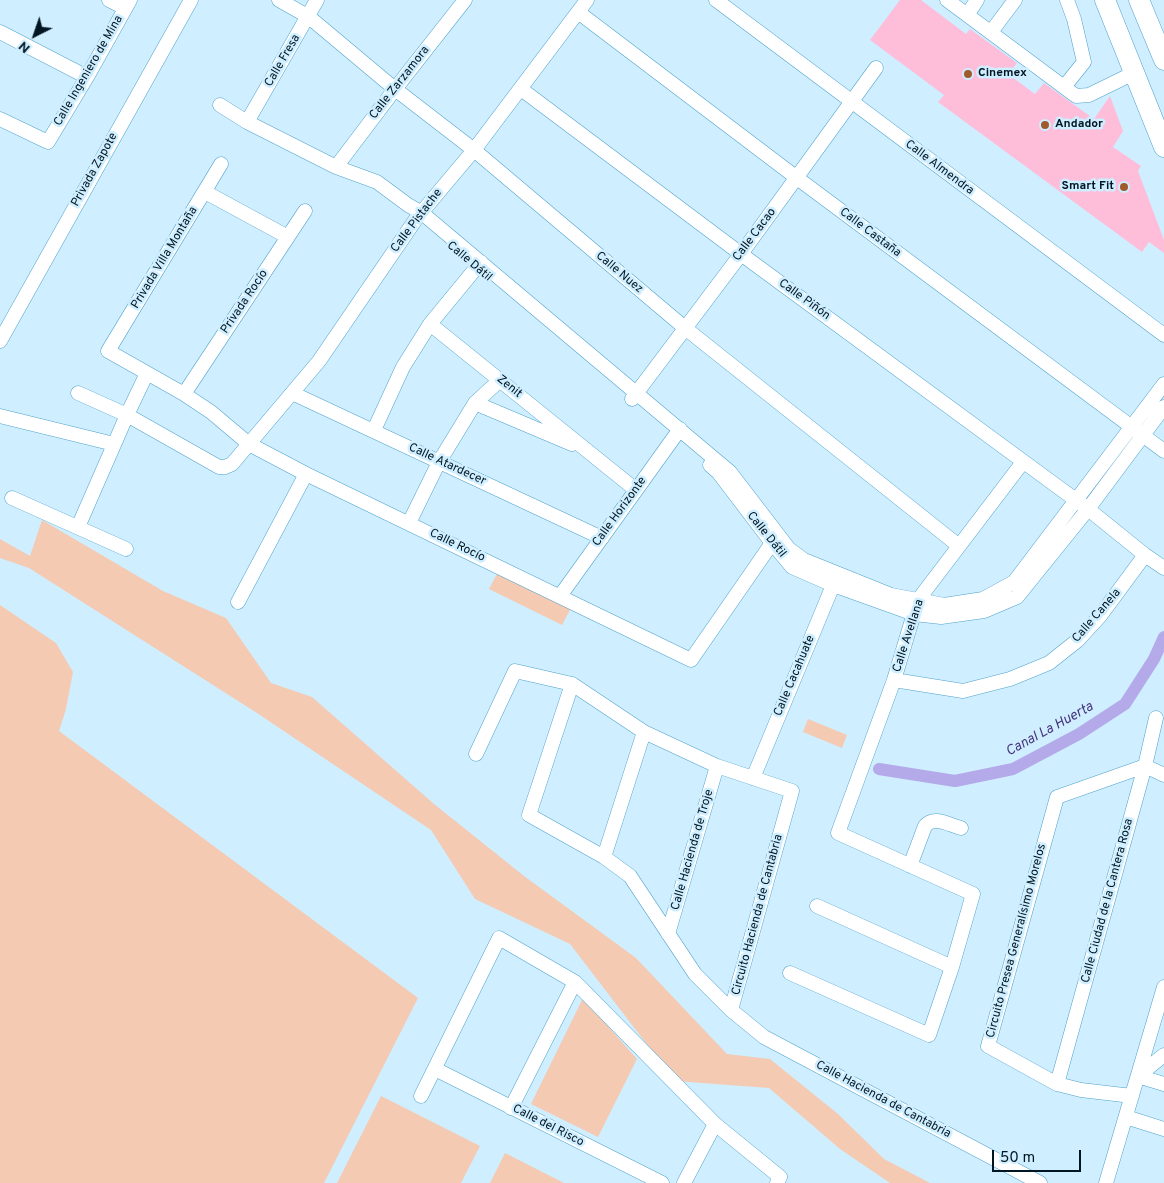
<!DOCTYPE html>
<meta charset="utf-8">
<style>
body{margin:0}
#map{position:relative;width:1164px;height:1183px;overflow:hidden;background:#cfeeff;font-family:Overpass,sans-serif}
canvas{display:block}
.north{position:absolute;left:10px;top:10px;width:50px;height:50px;-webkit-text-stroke:4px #cfeeff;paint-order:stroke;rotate:221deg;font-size:14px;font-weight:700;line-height:20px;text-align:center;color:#001622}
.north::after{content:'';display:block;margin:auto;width:18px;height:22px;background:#001622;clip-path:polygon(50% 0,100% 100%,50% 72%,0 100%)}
.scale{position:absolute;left:992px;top:1150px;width:89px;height:22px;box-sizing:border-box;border:2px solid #001622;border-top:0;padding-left:6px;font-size:15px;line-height:18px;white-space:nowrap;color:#001622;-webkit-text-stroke:4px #cfeeff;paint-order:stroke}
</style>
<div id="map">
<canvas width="1164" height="1183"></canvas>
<div class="north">N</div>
<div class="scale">50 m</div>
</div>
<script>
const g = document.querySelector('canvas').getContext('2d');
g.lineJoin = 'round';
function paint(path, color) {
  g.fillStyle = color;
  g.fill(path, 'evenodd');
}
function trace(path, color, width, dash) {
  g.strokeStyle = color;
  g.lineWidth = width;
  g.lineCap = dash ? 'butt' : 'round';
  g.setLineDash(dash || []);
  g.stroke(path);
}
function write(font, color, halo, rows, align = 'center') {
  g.font = font + ' Overpass,sans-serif';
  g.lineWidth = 5;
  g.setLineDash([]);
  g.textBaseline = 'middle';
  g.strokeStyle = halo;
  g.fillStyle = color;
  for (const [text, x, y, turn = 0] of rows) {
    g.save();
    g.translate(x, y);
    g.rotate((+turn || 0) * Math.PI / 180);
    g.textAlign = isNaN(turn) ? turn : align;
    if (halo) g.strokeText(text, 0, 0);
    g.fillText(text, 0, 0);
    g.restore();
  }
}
paint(new Path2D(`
 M 42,520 L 163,591 L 226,618 L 271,683 L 312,697 L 434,804 L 524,876 L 636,958 L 727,1054 L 770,1059 L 838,1114 L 884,1159 L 930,1183 L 890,1183 L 840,1149 L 769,1088 L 675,1081 L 570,944 L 475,899 L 431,830 L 257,713 L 29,568 L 0,558 L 0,539 L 30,556 Z
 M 498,572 L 571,608 L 562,625 L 489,589 Z
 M 0,605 L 56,643 L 73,672 L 66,709 L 59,731 L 418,998 L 324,1183 L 0,1183 Z
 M 808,719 L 847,735 L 842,748 L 803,732 Z
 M 583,998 L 637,1059 L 598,1137 L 531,1104 Z
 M 381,1096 L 480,1146 L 461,1183 L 337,1183 Z
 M 505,1153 L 564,1183 L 490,1183 Z`), '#f4cab2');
trace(new Path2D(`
 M 879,769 L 955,781 L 1013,769 L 1079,734 L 1125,704 L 1154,659 L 1164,637`), '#b4a9e9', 12);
paint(new Path2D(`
 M 900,0 L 921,0 L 966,34 L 970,29 L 1017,63 L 1008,74 L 1035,94 L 1044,83 L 1094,119 L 1110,96 L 1123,131 L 1113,147 L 1141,166 L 1138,171 L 1164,240 L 1164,253 L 1149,242 L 1142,252 L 938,102 L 944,95 L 870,40 Z`), '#febeda');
const minor = new Path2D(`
 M 109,0 L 125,8
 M 279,0 L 309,17 L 395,89 L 474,150 L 685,328 L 959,546
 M 716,0 L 1164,335
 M 947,0 L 1076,96 L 1089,95 L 1134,73
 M 578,12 L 797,178 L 1164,451
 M 967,15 L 977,0
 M 0,32 L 87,77
 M 991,32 L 1015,0
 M 1064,87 L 1084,62 L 1074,19 L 1067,0
 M 521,89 L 741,254 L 1088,509 L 1145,555 L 1164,568
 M 220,105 L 247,122 L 336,167 L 377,182 L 408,205 L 422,213 L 730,472 L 789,549 L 804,560 L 891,595 L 944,605 L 983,599 L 1014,582 L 1164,384
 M 0,119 L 48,142 L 87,77 L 130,0
 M 247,122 L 317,0
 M 221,164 L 108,351 L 184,394 L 211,412 L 249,444 L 306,474 L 691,660 L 772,543
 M 336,167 L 395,89 L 465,0
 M 205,192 L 288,237
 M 430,324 L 636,490
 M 0,341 L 191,0
 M 78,393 L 127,415 L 219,467 L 225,467 L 232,464 L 319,361 L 416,219 L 474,150 L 587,0
 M 292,393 L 602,538
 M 184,394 L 305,211
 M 632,399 L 741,254 L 876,68
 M 475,403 L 572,444
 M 0,416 L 114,444
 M 374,430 L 403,367 L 430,324 L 481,262
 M 710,465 L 718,472 L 772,543 L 792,567 L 833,585 L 914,614 L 941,617 L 984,611 L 1017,597 L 1088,509 L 1164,407
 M 12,498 L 126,549
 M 409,523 L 439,462 L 475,403 L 500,380
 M 78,527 L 127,415 L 147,373
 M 560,596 L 680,429
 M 238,602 L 306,474
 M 894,680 L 963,691 L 1010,679 L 1049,663 L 1078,640 L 1100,616 L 1145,555
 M 572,684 L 529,815 L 604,857 L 630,876 L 695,974 L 731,1010 L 764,1037 L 1040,1183
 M 476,754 L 515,671 L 572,684 L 644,732 L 717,766 L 792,791 L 731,1010
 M 753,778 L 836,578
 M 604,857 L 644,732
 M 910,866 L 925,826 C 934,815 949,825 961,828
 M 817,906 L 952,967
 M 668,934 L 717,766
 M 790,973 L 929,1035 L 952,967 L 973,894 L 838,833 L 894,680 L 918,600 L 1023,462
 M 435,1069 L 662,1183
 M 1138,1076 L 1164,1055
 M 1138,1076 L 1164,1084
 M 1057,1084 L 1145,766 L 1156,718
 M 421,1096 L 499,938 L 575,982 L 715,1124 L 780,1177 L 777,1183
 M 1132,1096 L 1081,1090 L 1057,1084 L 988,1046 L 1057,797 L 1145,766 L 1164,775
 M 511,1108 L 575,982
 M 1126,1117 L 1164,1129
 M 684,1183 L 715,1124
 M 1106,1183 L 1164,987`);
const highway = new Path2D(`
 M 1105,0 L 1164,147
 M 1139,0 L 1164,60`);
trace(minor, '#4fa3cb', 15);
trace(highway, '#4fa3cb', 21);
trace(minor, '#fff', 14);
trace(highway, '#fff', 20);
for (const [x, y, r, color] of [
 [968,74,5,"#9f5a2e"],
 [1045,125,5,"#9f5a2e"],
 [1124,187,5,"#9f5a2e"]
]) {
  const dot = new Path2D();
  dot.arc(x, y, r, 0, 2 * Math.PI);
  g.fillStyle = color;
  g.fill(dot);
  trace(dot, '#cfeeff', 2);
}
write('12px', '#001622', '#cfeeff', [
 ["Calle Fresa",283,61,-60],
 ["Calle Ingeniero de Mina",89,71,-60],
 ["Calle Zarzamora",400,83,-52],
 ["Calle Almendra",939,168,37],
 ["Privada Zapote",95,170,-61],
 ["Calle Pistache",417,221,-53],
 ["Calle Castaña",870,233,37],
 ["Calle Cacao",755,235,-53],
 ["Privada Villa Montaña",165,258,-59],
 ["Calle Dátil",469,262,40],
 ["Calle Nuez",619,273,40],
 ["Calle Piñón",804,300,36],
 ["Privada Rocío",245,302,-56],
 ["Zenit",509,387,39],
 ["Calle Atardecer",447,465,25],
 ["Calle Horizonte",620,512,-54],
 ["Calle Dátil",766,535,51],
 ["Calle Rocío",457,546,26],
 ["Calle Canela",1097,616,-49],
 ["Calle Avellana",909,636,-72],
 ["Calle Cacahuate",795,676,-67],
 ["Calle Hacienda de Troje",693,850,-74],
 ["Calle Ciudad de la Cantera Rosa",1108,901,-75],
 ["Circuito Hacienda de Cantabria",758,915,-75],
 ["Circuito Presea Generalísimo Morelos",1017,941,-75],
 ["Calle Hacienda de Cantabria",883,1100,28],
 ["Calle del Risco",548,1126,27]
]);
write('bold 12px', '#001622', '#cfeeff', [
 ["Cinemex",978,74],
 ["Andador",1055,125],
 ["Smart Fit",1114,187,"right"]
], 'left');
write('italic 14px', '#47347e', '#cfeeff', [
 ["Canal La Huerta",1050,730,-29]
]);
</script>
